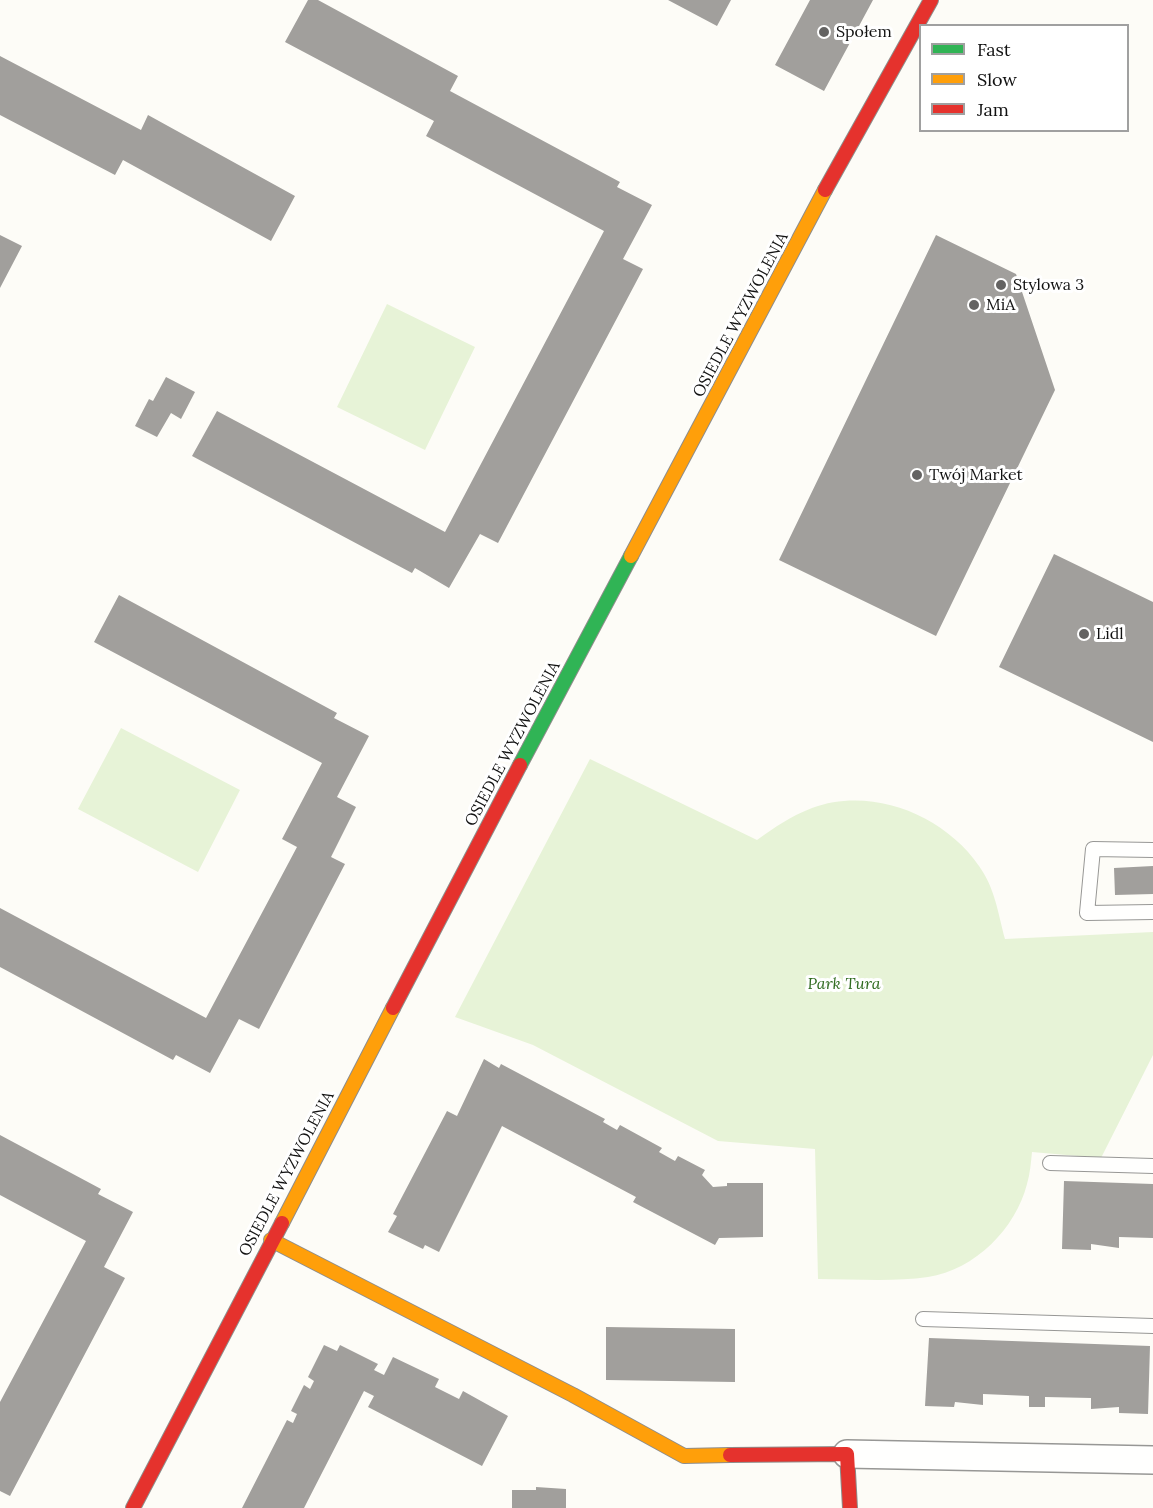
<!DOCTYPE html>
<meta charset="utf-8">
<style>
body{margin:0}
#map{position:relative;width:1153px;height:1508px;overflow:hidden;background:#fdfcf7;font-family:Lora,serif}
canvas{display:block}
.legend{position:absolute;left:919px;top:24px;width:210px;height:108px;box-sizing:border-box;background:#fff;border:2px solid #a0a0a0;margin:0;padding:8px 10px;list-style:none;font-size:18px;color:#111}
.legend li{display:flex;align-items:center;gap:12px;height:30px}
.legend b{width:30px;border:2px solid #a0a0a0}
</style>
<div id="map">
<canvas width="1153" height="1508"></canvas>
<ul class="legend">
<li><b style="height:8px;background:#30b455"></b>Fast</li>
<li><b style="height:8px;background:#ff9f0a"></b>Slow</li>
<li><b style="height:8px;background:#e5322d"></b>Jam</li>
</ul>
</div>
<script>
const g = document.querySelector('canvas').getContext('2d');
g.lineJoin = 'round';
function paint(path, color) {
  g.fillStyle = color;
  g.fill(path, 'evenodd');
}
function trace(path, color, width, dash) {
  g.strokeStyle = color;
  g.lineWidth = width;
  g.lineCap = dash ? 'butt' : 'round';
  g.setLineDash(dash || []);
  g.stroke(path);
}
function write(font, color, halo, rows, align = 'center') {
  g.font = font + ' Lora,serif';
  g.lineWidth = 6;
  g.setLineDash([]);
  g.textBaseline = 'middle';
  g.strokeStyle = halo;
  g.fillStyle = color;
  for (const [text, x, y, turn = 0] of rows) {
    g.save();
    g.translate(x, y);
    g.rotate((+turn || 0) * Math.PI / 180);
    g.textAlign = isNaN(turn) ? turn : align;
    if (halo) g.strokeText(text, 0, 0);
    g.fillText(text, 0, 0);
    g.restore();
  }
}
paint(new Path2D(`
 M 387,304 L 475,347 L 425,450 L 337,407 Z
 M 121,728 L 240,790 L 198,872 L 78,809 Z
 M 590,759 L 757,840 C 775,827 791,816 812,808 C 872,786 944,815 979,866 C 995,888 998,913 1005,939 L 1153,932 L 1153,1055 L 1101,1158 L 1032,1152 C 1031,1162 1030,1174 1027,1184 C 1016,1228 975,1270 928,1277 C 893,1282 854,1279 818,1279 L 815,1149 L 718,1141 L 533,1045 L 455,1017 Z`), '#e7f3d7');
paint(new Path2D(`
 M 308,0 L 318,0 L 458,76 L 450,91 L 620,182 L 617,187 L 652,205 L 623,259 L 643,269 L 498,543 L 480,534 L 449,588 L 415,568 L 412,573 L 192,456 L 217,411 L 445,532 L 604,231 L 426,136 L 434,121 L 285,42 Z
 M 668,0 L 731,0 L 717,26 Z
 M 810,0 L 873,0 L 824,91 L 775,65 Z
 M 0,56 L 141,130 L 148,115 L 295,196 L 271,241 L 123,160 L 115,175 L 0,115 Z
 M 0,235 L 22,246 L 0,288 Z
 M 936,235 L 1016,274 L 1055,390 L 936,636 L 779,560 Z
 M 166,377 L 195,392 L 181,419 L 171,413 L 157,437 L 135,426 L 149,399 L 153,401 Z
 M 1054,554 L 1153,602 L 1153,742 L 999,667 Z
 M 119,595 L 337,713 L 334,718 L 369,736 L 337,797 L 356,807 L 331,857 L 345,864 L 259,1029 L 239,1019 L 210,1073 L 176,1055 L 173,1060 L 0,967 L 0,908 L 206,1018 L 297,847 L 282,839 L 322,763 L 94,642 Z
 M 1153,866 L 1153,894 L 1115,895 L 1114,868 Z
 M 484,1059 L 499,1068 L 501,1064 L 605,1119 L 603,1122 L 617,1130 L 620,1125 L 662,1148 L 659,1152 L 675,1161 L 678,1156 L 705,1170 L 702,1175 L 713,1187 L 727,1186 L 727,1183 L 763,1183 L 763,1237 L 719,1238 L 715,1245 L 633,1202 L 636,1197 L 502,1126 L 439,1252 L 425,1245 L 423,1249 L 388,1232 L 397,1216 L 393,1214 L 447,1111 L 457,1116 Z
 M 0,1135 L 101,1189 L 98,1194 L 133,1212 L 104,1267 L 125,1278 L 10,1496 L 0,1491 L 0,1402 L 86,1241 L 0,1195 Z
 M 1064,1181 L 1153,1184 L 1153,1238 L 1119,1237 L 1119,1248 L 1091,1244 L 1091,1250 L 1062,1249 Z
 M 606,1327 L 735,1329 L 735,1382 L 606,1380 Z
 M 929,1338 L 1150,1346 L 1148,1414 L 1119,1413 L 1119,1407 L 1091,1409 L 1091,1398 L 1045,1397 L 1045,1407 L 1029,1407 L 1029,1396 L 983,1394 L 983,1405 L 955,1402 L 954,1407 L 925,1406 Z
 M 324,1345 L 337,1351 L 340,1345 L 378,1364 L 374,1370 L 384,1375 L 393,1357 L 439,1379 L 435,1387 L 459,1399 L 463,1391 L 508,1416 L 482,1466 L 368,1407 L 374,1396 L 364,1391 L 304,1508 L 242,1508 L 287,1420 L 293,1423 L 297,1414 L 291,1411 L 304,1385 L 310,1389 L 314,1381 L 308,1377 Z
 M 536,1487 L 566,1489 L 566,1508 L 512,1508 L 512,1490 L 536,1490 Z`), '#a19f9c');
const lane = new Path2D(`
 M 1153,850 L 1093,849 L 1087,913 L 1153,912
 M 1050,1163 L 1153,1166
 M 923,1319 L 1153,1326`);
const street = new Path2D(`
 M 847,1454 L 1153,1460`);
const fast = new Path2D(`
 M 520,765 L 631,556`);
const slow = new Path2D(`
 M 631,556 L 825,190
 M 282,1223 L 393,1008
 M 271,1240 L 573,1395 L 684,1456 L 730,1455`);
const jam = new Path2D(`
 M 825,190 L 931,0
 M 393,1008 L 520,765
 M 730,1455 L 847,1454 L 850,1508
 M 133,1508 L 282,1223`);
trace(lane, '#979795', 16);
trace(street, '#979795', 30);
trace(fast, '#8e8d8b', 16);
trace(slow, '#8e8d8b', 16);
trace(jam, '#8e8d8b', 16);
trace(lane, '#fffffe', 14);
trace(street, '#fffffe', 27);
trace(fast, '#30b455', 14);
trace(slow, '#ff9f0a', 14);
trace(jam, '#e5322d', 14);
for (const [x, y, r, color] of [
 [824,32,6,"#646362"],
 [1001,285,6,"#646362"],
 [974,305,6,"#646362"],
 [917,475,6,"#646362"],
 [1084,634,6,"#646362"]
]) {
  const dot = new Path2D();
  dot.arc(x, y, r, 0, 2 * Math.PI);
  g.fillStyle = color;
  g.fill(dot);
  trace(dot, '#fff', 2);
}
write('16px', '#111', '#fff', [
 ["Społem",836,32],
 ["Stylowa 3",1013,285],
 ["MiA",986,305],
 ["Twój Market",929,475],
 ["Lidl",1096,634]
], 'left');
write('16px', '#111', '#fff', [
 ["OSIEDLE WYZWOLENIA",741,315,-62],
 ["OSIEDLE WYZWOLENIA",513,744,-62],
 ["OSIEDLE WYZWOLENIA",287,1174,-62]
]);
write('italic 16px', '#2f6b1f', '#fff', [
 ["Park Tura",844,984]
]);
</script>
